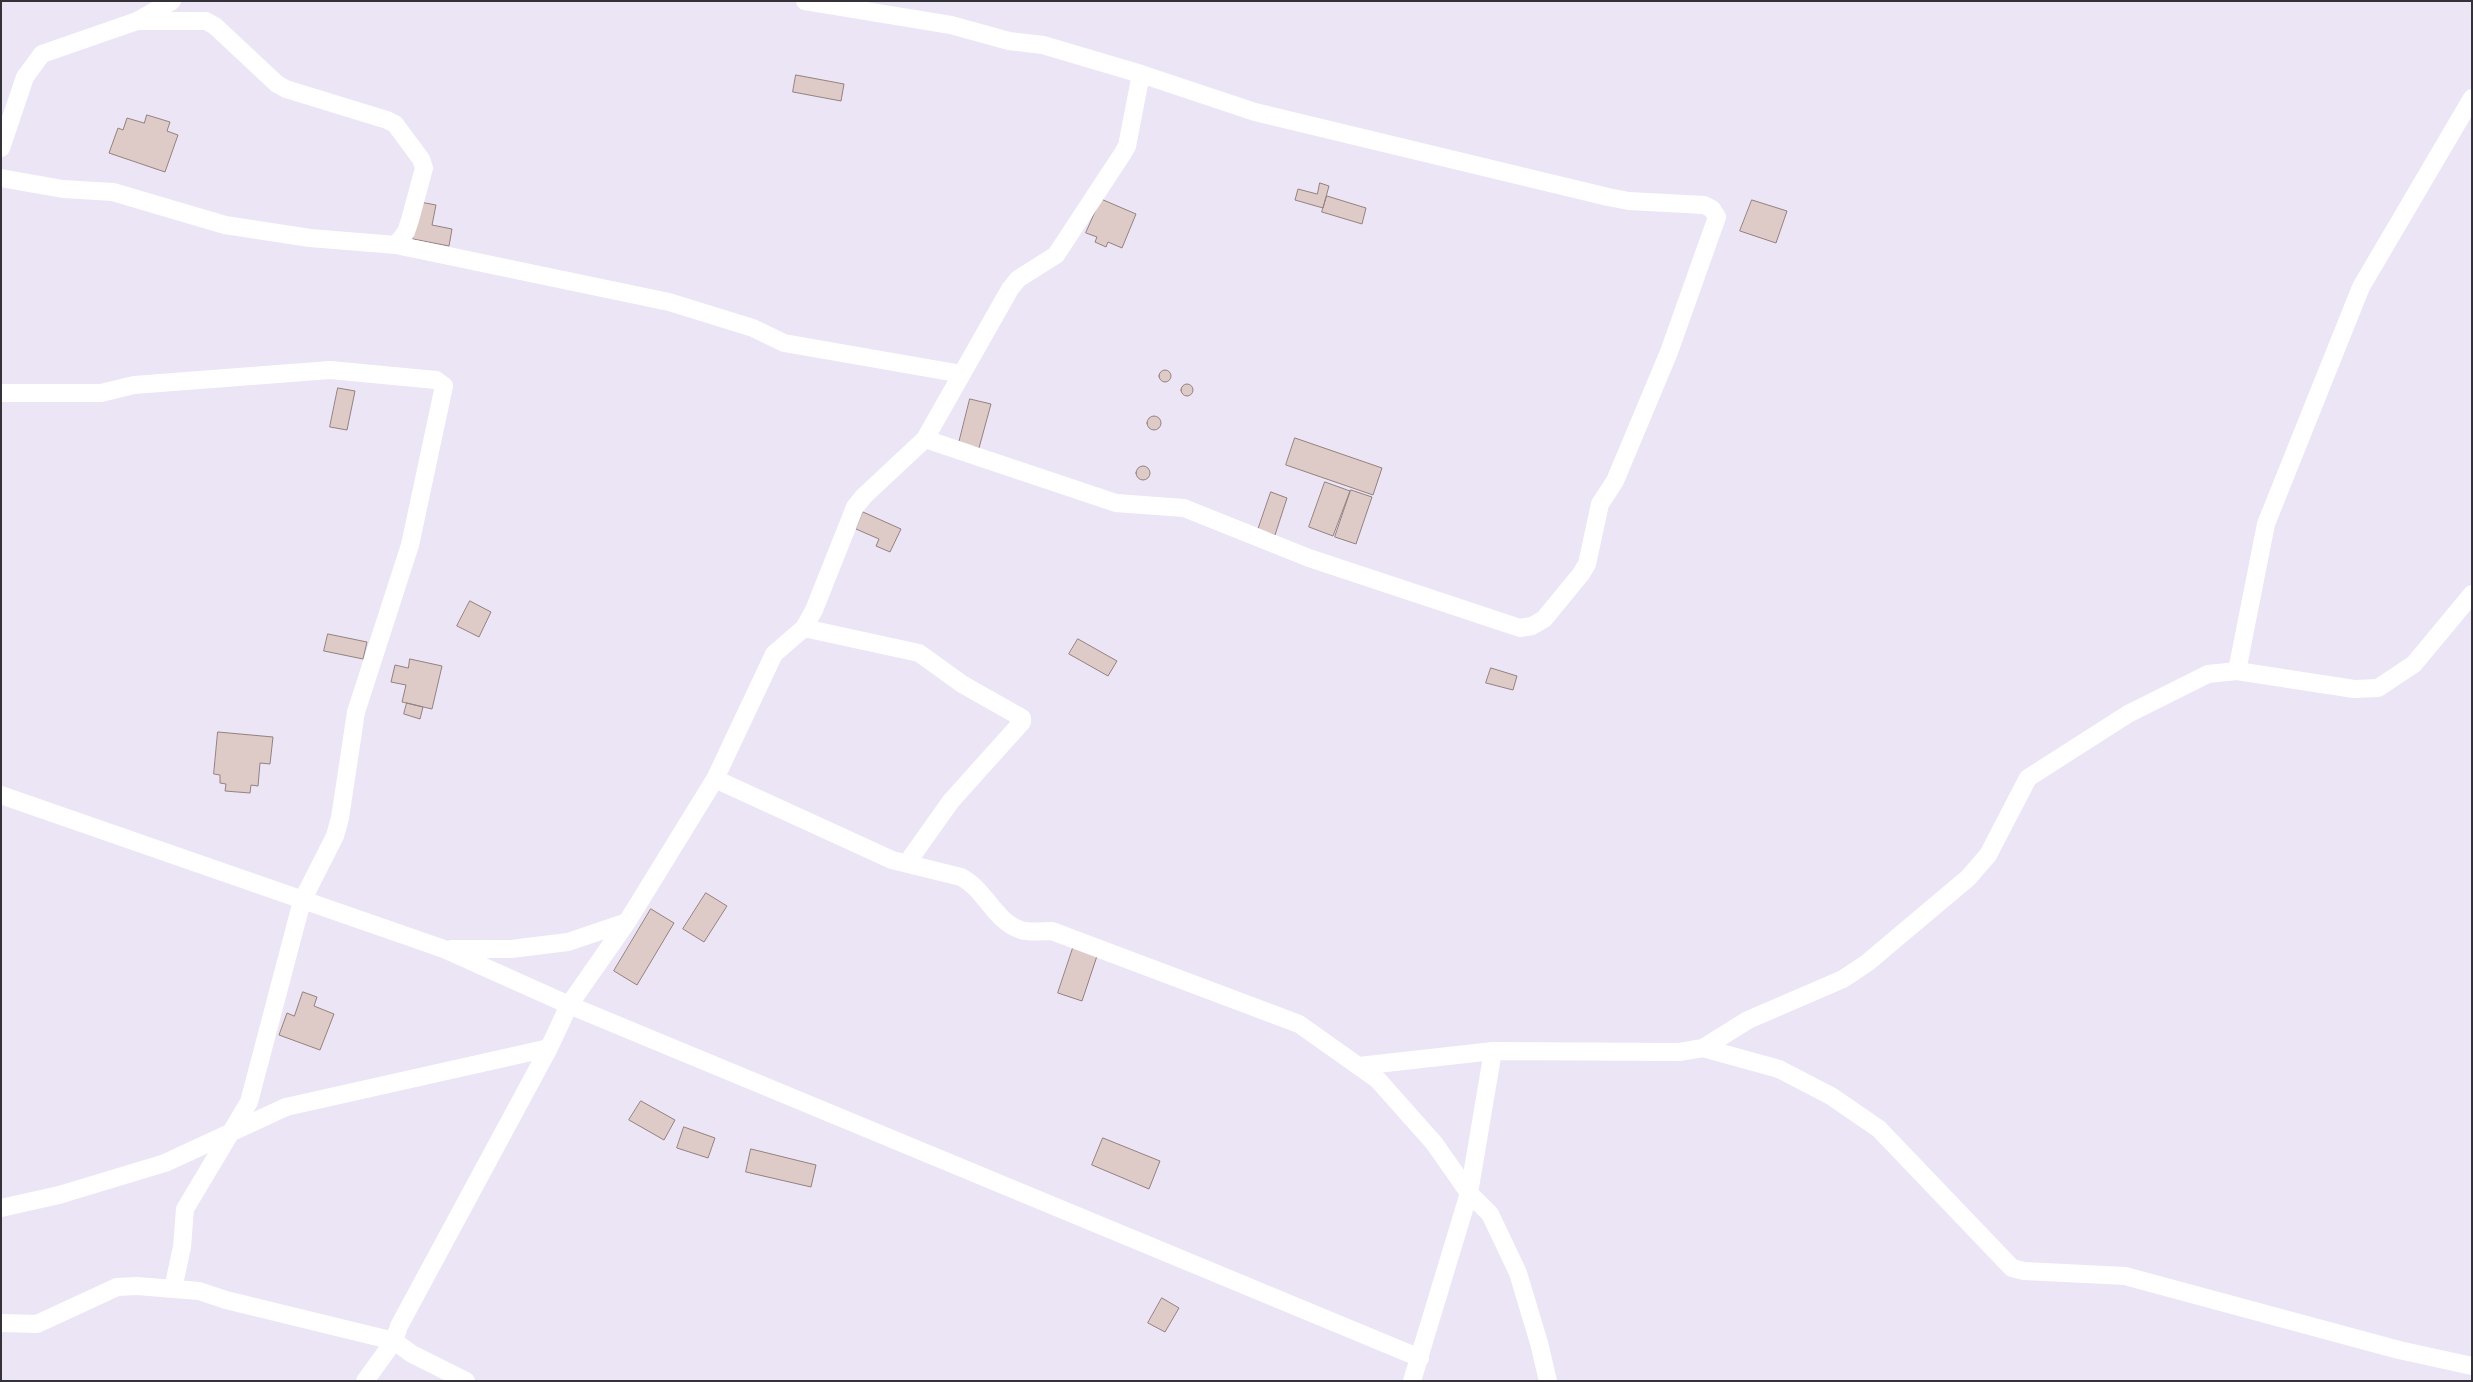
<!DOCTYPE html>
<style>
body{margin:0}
#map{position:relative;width:2473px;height:1382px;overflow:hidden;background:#ebe5f6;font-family:"Sofia Sans Condensed",sans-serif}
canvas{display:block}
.frame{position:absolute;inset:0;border:2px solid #343238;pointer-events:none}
</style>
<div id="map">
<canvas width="2473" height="1382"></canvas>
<div class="frame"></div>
</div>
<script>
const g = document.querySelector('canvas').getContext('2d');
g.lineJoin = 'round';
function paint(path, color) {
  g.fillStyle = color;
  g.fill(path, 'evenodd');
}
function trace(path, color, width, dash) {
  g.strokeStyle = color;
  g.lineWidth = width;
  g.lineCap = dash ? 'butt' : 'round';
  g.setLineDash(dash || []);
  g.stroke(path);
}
const building = new Path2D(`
 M 796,75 L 844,84 L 841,101 L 793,92 Z
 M 147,115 L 170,122 L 167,131 L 178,135 L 165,172 L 109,153 L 118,128 L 123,130 L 127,118 L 144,123 Z
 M 1320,183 L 1329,186 L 1323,208 L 1295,200 L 1298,189 L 1317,194 Z
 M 1327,196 L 1366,208 L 1362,224 L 1322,212 Z
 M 1101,199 L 1136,214 L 1122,248 L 1108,242 L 1106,247 L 1095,242 L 1097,237 L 1086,233 Z
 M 1752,200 L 1787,211 L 1776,243 L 1740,231 Z
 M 420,202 L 436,205 L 432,225 L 452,229 L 449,246 L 413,239 Z
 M1159 376a6 6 0 1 1 12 0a6 6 0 1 1-12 0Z
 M1181 390a6 6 0 1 1 12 0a6 6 0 1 1-12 0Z
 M 338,388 L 355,391 L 347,430 L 330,427 Z
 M 970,399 L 991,404 L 979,448 L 959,443 Z
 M1147 423a7 7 0 1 1 14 0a7 7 0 1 1-14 0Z
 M 1295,438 L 1382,468 L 1373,495 L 1286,465 Z
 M1136 473a7 7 0 1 1 14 0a7 7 0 1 1-14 0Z
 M 1325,482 L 1350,491 L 1333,536 L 1309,527 Z
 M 1351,490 L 1372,497 L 1356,544 L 1335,537 Z
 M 1271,492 L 1287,498 L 1275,535 L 1258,530 Z
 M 863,512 L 901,529 L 890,552 L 876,546 L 879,539 L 856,529 Z
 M 470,601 L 491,612 L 479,637 L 457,626 Z
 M 328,634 L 367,642 L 363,659 L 324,651 Z
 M 1078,639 L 1117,661 L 1108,676 L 1069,654 Z
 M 410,659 L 442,666 L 432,709 L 402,702 L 406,685 L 391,682 L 395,665 L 408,668 Z
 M 1491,668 L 1517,676 L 1513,690 L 1486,683 Z
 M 407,703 L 423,707 L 420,719 L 404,714 Z
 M 218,732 L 273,737 L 270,764 L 260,763 L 258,786 L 251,785 L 250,793 L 225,791 L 226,784 L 220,783 L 220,775 L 214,774 Z
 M 706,893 L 727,906 L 704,942 L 683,929 Z
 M 651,909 L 674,923 L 637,985 L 614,971 Z
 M 1074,945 L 1098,953 L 1082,1001 L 1058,993 Z
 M 303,992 L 317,997 L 314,1006 L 334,1014 L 320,1050 L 279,1035 L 287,1013 L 294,1016 Z
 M 641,1101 L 675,1120 L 664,1140 L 629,1120 Z
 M 684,1127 L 715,1138 L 708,1158 L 677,1148 Z
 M 1103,1138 L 1160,1161 L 1149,1189 L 1092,1165 Z
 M 751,1149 L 816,1165 L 811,1187 L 746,1172 Z
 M 1162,1298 L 1179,1308 L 1165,1332 L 1148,1323 Z`);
paint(building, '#decac7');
trace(building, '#93817f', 1);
trace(new Path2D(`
 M 805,1 L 951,25 L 1009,41 L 1043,45 L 1141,74 L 1255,112 L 1608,197 L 1629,201 L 1704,205 L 1712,209 L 1717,217 L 1669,352 L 1615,481 L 1600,504 L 1587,564 L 1581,574 L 1544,619 L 1532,626 L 1520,628 L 1309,558 L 1184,508 L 1116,503 L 925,439
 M 137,21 L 206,21 L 215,26 L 277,84 L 286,89 L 387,120 L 395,124 L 421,159 L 424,168 L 410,220 L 406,232 L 396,245
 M 1,148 L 25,77 L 42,54 L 137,21 L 172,1
 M 1,178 L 63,189 L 113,192 L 225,225 L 310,238 L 396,245 L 669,302 L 753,328 L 784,343 L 962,374
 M 1,393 L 101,393 L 134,385 L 330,370 L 436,380 L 444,386 L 410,545 L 356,712 L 340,818 L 335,836 L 302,901 L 249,1102 L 185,1209 L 182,1247 L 173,1289
 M 804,628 L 919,653 L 962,684 L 1022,718 L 1022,722 L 951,801 L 907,863
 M 2237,671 L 2266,524 L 2361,287 L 2472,98
 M 715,779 L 892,860 L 961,877 C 985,889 995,922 1021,930 C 1030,933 1042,931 1052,931 L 1299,1024 L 1378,1080 L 1434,1143 L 1469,1193 L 1490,1214 L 1518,1273 L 1539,1343 L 1548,1381
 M 1,795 L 444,949 L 569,1005 L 1420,1358
 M 451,949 L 511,949 L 568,942 L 627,922
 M 1703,1048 L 1748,1020 L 1843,979 L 1867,963 L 1968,878 L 1988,855 L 2028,778 L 2128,714 L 2208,674 L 2237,671 L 2354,689 L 2378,688 L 2414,664 L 2472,594
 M 1359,1066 L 1493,1051 L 1679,1052 L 1703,1048 L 1779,1069 L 1831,1096 L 1879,1129 L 2012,1268 L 2024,1271 L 2125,1276 L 2399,1350 L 2472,1366
 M 1,1208 L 59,1195 L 165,1163 L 286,1107 L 549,1048
 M 1,1323 L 37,1324 L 117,1287 L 137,1286 L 199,1291 L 226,1300 L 394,1341 L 365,1381
 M 466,1381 L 412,1354 L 394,1341 L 399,1326 L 549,1048 L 569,1005 L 627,922 L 715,779 L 774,654 L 804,628 L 814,610 L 855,507 L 864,496 L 925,439 L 1010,289 L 1018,279 L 1056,255 L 1123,153 L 1127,146 L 1141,74
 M 1412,1381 L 1469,1193 L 1493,1051`), '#fff', 18);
</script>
